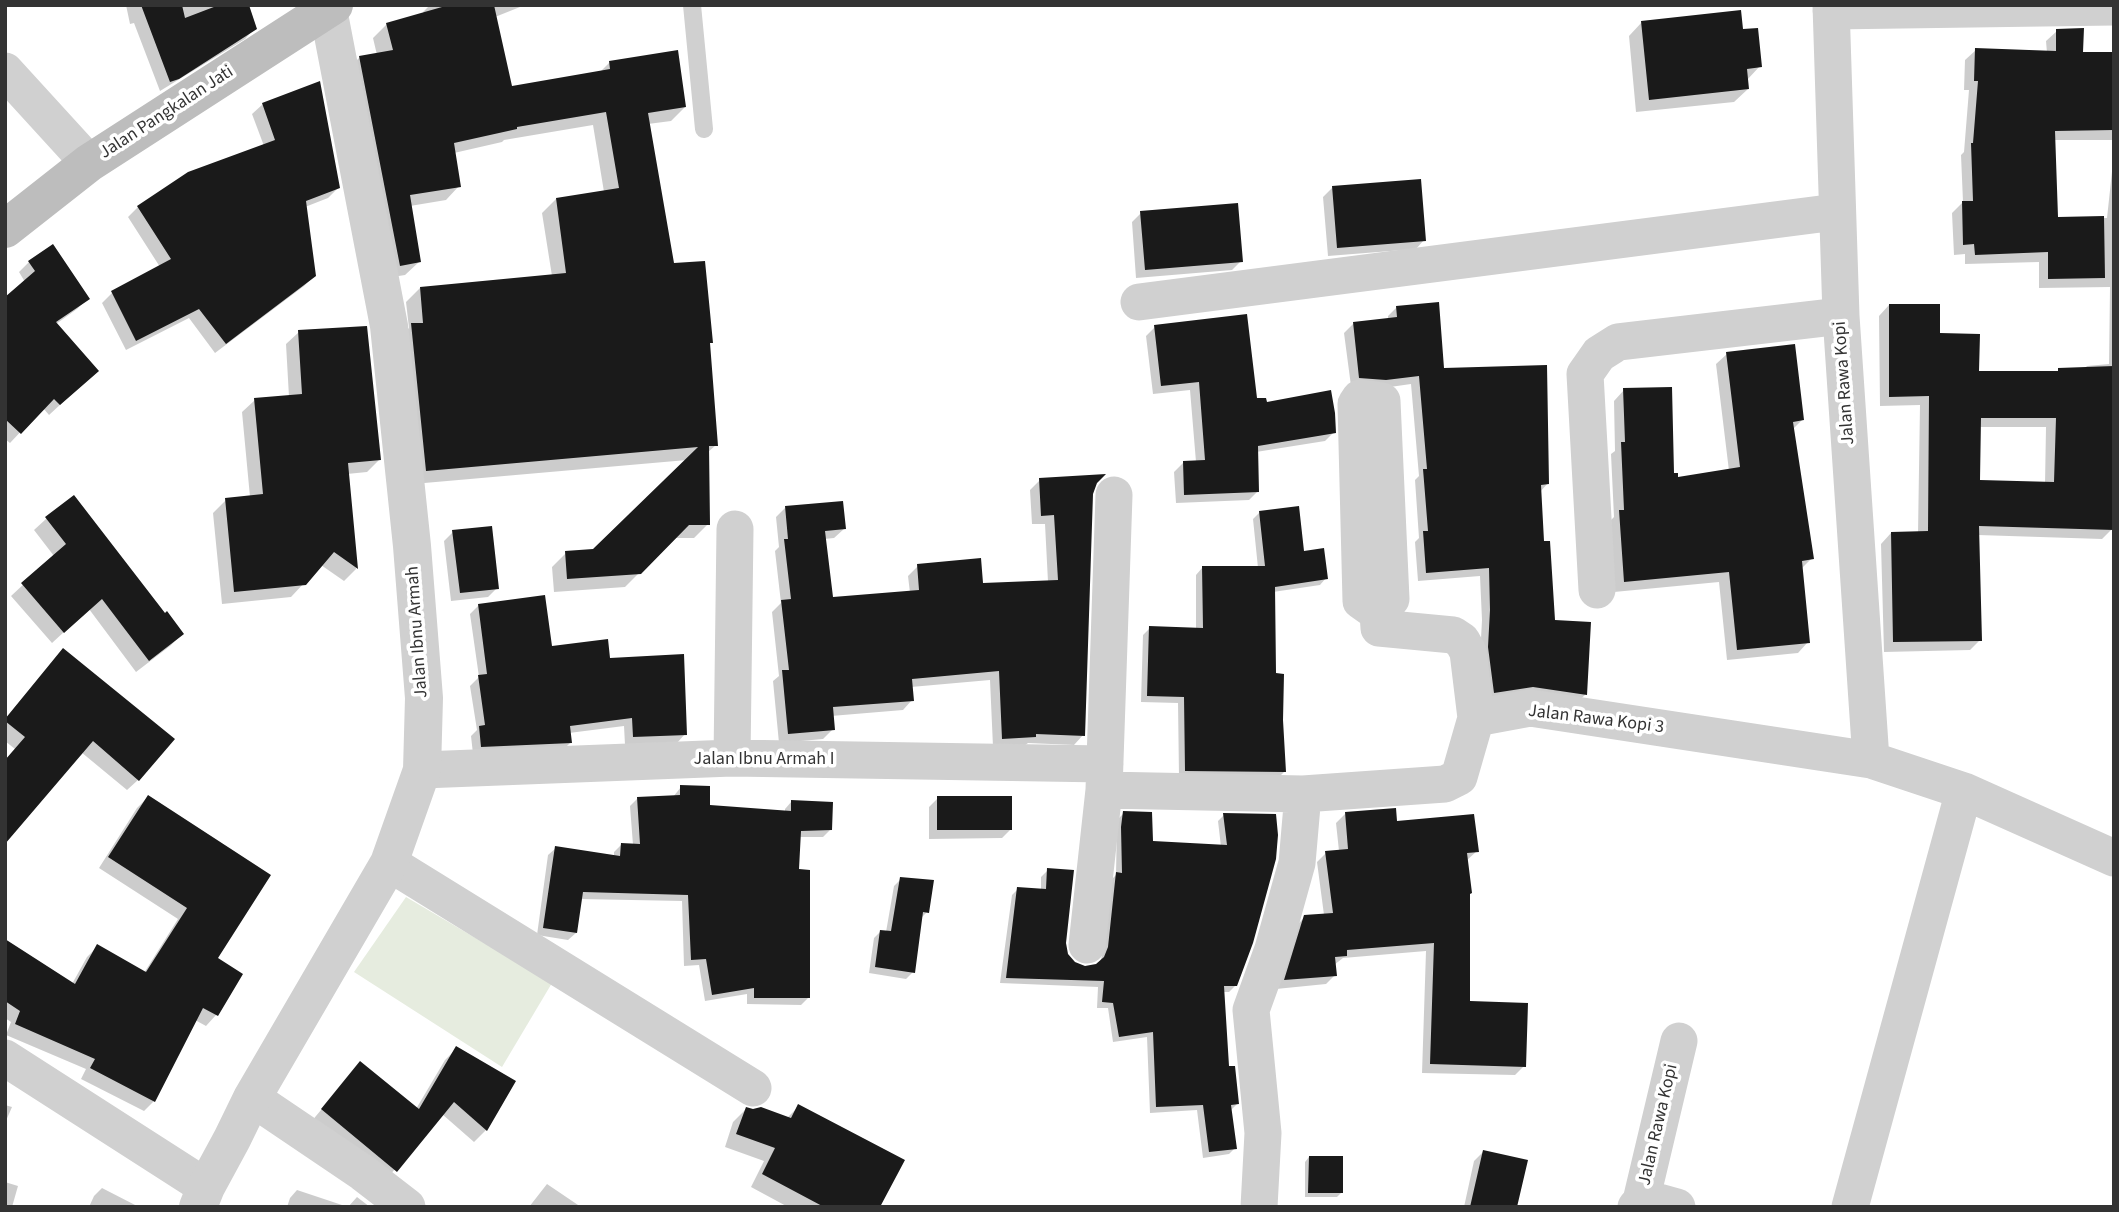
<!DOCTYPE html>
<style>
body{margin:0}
#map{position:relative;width:2119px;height:1212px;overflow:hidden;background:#fff;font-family:"Source Sans 3",sans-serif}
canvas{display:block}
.frame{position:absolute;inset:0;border:7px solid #333;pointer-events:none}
</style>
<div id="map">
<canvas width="2119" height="1212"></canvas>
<div class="frame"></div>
</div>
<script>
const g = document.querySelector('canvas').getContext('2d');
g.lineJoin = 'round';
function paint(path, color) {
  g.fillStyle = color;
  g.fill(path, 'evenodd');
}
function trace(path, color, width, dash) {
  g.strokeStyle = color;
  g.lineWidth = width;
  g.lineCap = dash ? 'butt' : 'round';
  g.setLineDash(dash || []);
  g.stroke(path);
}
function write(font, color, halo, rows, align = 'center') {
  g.font = font + ' "Source Sans 3",sans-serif';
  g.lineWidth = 7;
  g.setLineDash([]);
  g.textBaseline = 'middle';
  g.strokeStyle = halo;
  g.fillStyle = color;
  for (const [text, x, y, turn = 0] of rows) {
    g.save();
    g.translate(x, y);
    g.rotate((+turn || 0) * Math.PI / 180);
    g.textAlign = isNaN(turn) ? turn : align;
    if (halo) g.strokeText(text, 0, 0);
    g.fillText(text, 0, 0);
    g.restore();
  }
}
paint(new Path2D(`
 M 406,897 L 552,983 L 502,1067 L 354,972 Z`), '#e6ecdf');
paint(new Path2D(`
 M 126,5 L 247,5 L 255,28 L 245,39 L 160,91 L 134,23 L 130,24 Z
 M 430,5 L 525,5 L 495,17 L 511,88 L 599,73 L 609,63 L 685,107 L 671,121 L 648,124 L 673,265 L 711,342 L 708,345 L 716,445 L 707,453 L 708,524 L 694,538 L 674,538 L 625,587 L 554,592 L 552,567 L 566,553 L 594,551 L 687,460 L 413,484 L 398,339 L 409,328 L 406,302 L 420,288 L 552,276 L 542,213 L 556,199 L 604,192 L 593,125 L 504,140 L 502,142 L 454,153 L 459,186 L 446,200 L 410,206 L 419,262 L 405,275 L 386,278 L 346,71 L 360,57 L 377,55 L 373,38 L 387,24 L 424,14 L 423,12 Z
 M 1642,22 L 1742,31 L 1760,66 L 1747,80 L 1748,89 L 1734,102 L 1636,112 L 1629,36 Z
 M 2057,31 L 2082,54 L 2114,54 L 2114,140 L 2054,140 L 2056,218 L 2107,218 L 2114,153 L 2114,488 L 2112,529 L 2102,539 L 1978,535 L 1980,640 L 1970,650 L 1884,652 L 1881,544 L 1891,533 L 1918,533 L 1920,405 L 1880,406 L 1879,316 L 1889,305 L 1938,335 L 1977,373 L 2056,373 L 2059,370 L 2084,369 L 2087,366 L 2109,364 L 2110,287 L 2039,288 L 2039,262 L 1965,264 L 1965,254 L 1954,255 L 1952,213 L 1963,202 L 1961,155 L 1964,152 L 1969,90 L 1964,90 L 1965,60 L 1976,50 L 2047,53 L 2046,41 ZM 1979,427 L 2046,427 L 2045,484 L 1978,482 Z
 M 263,104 L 338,188 L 328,198 L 305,207 L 314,276 L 304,286 L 215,353 L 189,318 L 126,350 L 102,303 L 112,293 L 160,267 L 128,217 L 138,207 L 264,146 L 252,114 Z
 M 1332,188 L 1424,240 L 1416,249 L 1328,256 L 1323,197 Z
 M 1141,213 L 1241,261 L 1232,270 L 1136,278 L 1132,222 Z
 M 29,262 L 87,299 L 77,309 L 56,324 L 86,381 L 49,415 L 43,408 L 10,443 L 5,439 L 5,299 L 25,282 L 19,272 Z
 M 1397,307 L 1443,370 L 1548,483 L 1540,492 L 1542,542 L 1553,622 L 1585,695 L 1576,703 L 1486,701 L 1480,657 L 1482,620 L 1480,576 L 1418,581 L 1415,542 L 1419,538 L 1415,480 L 1419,476 L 1411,384 L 1376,389 L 1351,386 L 1344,333 L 1353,324 L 1388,319 L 1388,316 Z
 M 1155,327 L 1256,400 L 1334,432 L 1325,441 L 1256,452 L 1258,491 L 1249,500 L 1176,503 L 1174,472 L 1183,463 L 1196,462 L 1190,390 L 1153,394 L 1146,336 Z
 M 299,332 L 379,460 L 367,472 L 347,474 L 356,569 L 344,581 L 321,565 L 291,597 L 222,604 L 213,513 L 226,500 L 250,497 L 242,412 L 255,400 L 289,397 L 286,344 Z
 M 1727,354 L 1802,420 L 1793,429 L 1812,558 L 1801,569 L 1808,642 L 1798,653 L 1727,660 L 1719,582 L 1614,592 L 1609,522 L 1614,517 L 1611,454 L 1615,451 L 1614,401 L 1624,390 L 1676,479 L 1729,471 L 1716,364 Z
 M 1040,480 L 1095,483 L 1091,494 L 1083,735 L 1074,745 L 1028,743 L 1024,746 L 993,747 L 990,680 L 911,687 L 912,700 L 903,710 L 831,716 L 833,729 L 823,739 L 779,743 L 773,681 L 779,676 L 772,612 L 781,603 L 775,551 L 779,547 L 776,517 L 785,508 L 844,529 L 834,538 L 824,539 L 832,599 L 910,593 L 908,576 L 918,566 L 982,585 L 1048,582 L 1045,524 L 1032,524 L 1030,490 Z
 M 73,498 L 164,615 L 182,634 L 170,646 L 136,672 L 89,609 L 52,643 L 11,596 L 54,556 L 34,530 L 46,519 Z
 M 1260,512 L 1326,578 L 1320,585 L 1273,592 L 1274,675 L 1281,720 L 1285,771 L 1278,778 L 1179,777 L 1178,703 L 1141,702 L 1143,635 L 1150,628 L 1196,629 L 1196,575 L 1202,568 L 1258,568 L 1253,519 Z
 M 453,532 L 497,588 L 488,597 L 451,601 L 444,541 Z
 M 479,605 L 550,648 L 685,734 L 677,743 L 625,745 L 624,726 L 569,733 L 570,743 L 562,751 L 473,754 L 471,736 L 477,730 L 470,686 L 479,677 L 470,614 Z
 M 63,650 L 138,780 L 127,790 L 81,752 L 15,749 L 5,741 L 5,719 Z
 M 681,787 L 708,806 L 785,812 L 785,809 L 792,801 L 830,830 L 823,837 L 799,837 L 797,871 L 808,998 L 801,1005 L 747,1004 L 747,994 L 705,1001 L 699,965 L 684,966 L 682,901 L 580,899 L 576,933 L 568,940 L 537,935 L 548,855 L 556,848 L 614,857 L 614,852 L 621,845 L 633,845 L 630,806 L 638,798 L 673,797 Z
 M 148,797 L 216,959 L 241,974 L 216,1015 L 206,1026 L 195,1020 L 154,1101 L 144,1111 L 81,1079 L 86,1069 L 6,1035 L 11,1022 L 5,1018 L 5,941 L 72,984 L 87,957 L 97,947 L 144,973 L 178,919 L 99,868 L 137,808 Z
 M 938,798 L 1011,829 L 1002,838 L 929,839 L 929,807 Z
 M 1124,813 L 1151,843 L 1221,847 L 1218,821 L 1224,815 L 1274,816 L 1236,985 L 1229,992 L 1223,992 L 1227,1068 L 1237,1104 L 1230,1111 L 1235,1148 L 1229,1154 L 1203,1158 L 1197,1110 L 1150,1113 L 1147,1037 L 1113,1042 L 1108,1008 L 1097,1008 L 1098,987 L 1000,983 L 1012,895 L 1018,889 L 1041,891 L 1041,877 L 1048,870 L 1066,954 L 1074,964 L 1084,968 L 1099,964 L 1102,956 L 1110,881 L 1116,875 L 1117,820 Z
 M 1345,814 L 1396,823 L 1477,851 L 1466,861 L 1469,1003 L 1524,1066 L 1515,1075 L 1422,1073 L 1426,951 L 1343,958 L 1334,965 L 1335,975 L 1326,984 L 1276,989 L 1296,926 L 1305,917 L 1324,915 L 1317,862 L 1326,853 L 1339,851 L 1336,823 Z
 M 901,879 L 927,912 L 920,919 L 913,972 L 906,979 L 869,973 L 874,938 L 881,931 L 886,932 L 894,886 Z
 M 457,1048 L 514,1082 L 486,1130 L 474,1142 L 442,1114 L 383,1183 L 311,1122 L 360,1063 L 416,1109 L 445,1060 Z
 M 5,1105 L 12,1107 L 5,1123 Z
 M 799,1106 L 878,1207 L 788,1207 L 751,1187 L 764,1161 L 725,1147 L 733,1122 L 746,1109 L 787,1118 Z
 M 1483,1152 L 1515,1207 L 1464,1207 L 1474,1161 Z
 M 1309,1157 L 1341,1193 L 1337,1197 L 1305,1197 L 1305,1162 Z
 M 5,1182 L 18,1186 L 12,1207 L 5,1207 Z
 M 547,1184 L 581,1207 L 529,1207 Z
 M 102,1188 L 139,1207 L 89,1207 L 94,1196 Z
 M 297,1190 L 348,1207 L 287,1207 L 290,1198 Z
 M 357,1197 L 370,1207 L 348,1207 Z`), '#0003');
paint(new Path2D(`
 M 141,5 L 182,5 L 185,18 L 219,5 L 249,5 L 257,29 L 179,79 L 170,82 Z
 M 449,5 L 494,5 L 512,86 L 610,69 L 609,61 L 678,50 L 686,107 L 648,113 L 674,263 L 705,261 L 713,343 L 710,343 L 718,446 L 709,446 L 710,525 L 689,525 L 641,574 L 567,579 L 565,551 L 593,549 L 698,447 L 426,471 L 411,323 L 423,323 L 420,287 L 566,273 L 556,198 L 619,188 L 606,112 L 517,127 L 517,129 L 454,143 L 461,187 L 410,195 L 421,262 L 400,266 L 359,56 L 393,50 L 386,23 Z
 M 1741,10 L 1743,29 L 1758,28 L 1762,67 L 1747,69 L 1749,89 L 1649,100 L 1641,21 Z
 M 2084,28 L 2083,52 L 2114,52 L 2114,130 L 2055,131 L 2058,217 L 2104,216 L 2105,278 L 2048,279 L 2048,252 L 1975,255 L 1974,244 L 1963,245 L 1962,201 L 1973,201 L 1971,143 L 1973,143 L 1978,81 L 1974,81 L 1975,48 L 2056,51 L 2056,29 Z
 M 320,81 L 340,188 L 306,201 L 316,276 L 226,344 L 199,309 L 136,341 L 111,291 L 171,259 L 137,206 L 188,172 L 275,140 L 262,103 Z
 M 1421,179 L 1426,241 L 1337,248 L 1332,186 Z
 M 1238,203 L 1243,262 L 1145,270 L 1140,211 Z
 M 53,244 L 90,299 L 56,322 L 99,371 L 60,405 L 54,399 L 21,434 L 5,419 L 5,297 L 35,271 L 28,261 Z
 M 1439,302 L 1444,368 L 1547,365 L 1549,484 L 1541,485 L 1544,541 L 1550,541 L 1555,620 L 1591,622 L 1587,695 L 1533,687 L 1494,693 L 1488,647 L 1490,610 L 1489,568 L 1426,573 L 1423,531 L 1428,531 L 1423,469 L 1427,469 L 1419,376 L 1386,380 L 1359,378 L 1353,322 L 1397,317 L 1396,306 Z
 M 1889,304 L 1940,304 L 1940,333 L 1980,334 L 1979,371 L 2058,371 L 2058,368 L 2114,366 L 2114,530 L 1979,526 L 1982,641 L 1893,642 L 1891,532 L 1928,531 L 1929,396 L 1889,397 ZM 1981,418 L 2056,418 L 2054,482 L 1980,480 Z
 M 1247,314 L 1257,398 L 1266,398 L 1267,402 L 1331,390 L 1335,413 L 1336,433 L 1258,446 L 1259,492 L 1184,495 L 1183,461 L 1205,460 L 1199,382 L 1161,386 L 1154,325 Z
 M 367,326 L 381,460 L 348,463 L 358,569 L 334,552 L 306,585 L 234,592 L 225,498 L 263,494 L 254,398 L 302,394 L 298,330 Z
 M 1795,344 L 1804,420 L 1793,422 L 1814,559 L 1802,561 L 1810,643 L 1737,650 L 1729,572 L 1624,582 L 1619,510 L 1624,510 L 1621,442 L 1625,442 L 1623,388 L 1672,387 L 1674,473 L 1678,473 L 1678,477 L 1740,467 L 1726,352 Z
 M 1106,474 L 1097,483 L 1093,494 L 1085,736 L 1036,734 L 1036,737 L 1002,739 L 999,671 L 912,679 L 914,701 L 833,707 L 835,730 L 788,734 L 782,670 L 789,670 L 781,600 L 791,599 L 784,539 L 788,539 L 785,506 L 843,501 L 846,529 L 825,531 L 833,597 L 919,590 L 917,564 L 981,558 L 983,583 L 1058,580 L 1054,515 L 1041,516 L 1039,478 Z
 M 74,495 L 165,613 L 167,611 L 184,634 L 149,661 L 102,599 L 64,633 L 21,583 L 66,544 L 45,517 Z
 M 1299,506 L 1304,551 L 1324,548 L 1328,579 L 1275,587 L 1276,673 L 1284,674 L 1283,720 L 1286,772 L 1185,771 L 1184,697 L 1147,696 L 1149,626 L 1203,628 L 1202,566 L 1265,566 L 1259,511 Z
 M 492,526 L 499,589 L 460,593 L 452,530 Z
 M 545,595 L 552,646 L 608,639 L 610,658 L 684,654 L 687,735 L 633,737 L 632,718 L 570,726 L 572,743 L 481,747 L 479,726 L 485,725 L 478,675 L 487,674 L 478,604 Z
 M 63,648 L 175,739 L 139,781 L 93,741 L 5,844 L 5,760 L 25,737 L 5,721 L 5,719 Z
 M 680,785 L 710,786 L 710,805 L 791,811 L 791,800 L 833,802 L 832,830 L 801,831 L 799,869 L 810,870 L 810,998 L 754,998 L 754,988 L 712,995 L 706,959 L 691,960 L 688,895 L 583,892 L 577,933 L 543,928 L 555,846 L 620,856 L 621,843 L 640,844 L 637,797 L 680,795 Z
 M 148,795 L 271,875 L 218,958 L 243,974 L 218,1016 L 203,1008 L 155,1102 L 90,1068 L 95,1059 L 15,1024 L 20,1011 L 5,1001 L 5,939 L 75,984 L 97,944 L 146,972 L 187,908 L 108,857 Z
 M 937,796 L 1012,796 L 1012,830 L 937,830 Z
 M 1396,808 L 1397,821 L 1474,814 L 1479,852 L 1467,853 L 1472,893 L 1470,894 L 1470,1001 L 1528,1003 L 1526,1067 L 1430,1064 L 1434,943 L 1347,950 L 1347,956 L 1335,957 L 1337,976 L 1284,980 L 1304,915 L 1333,913 L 1325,851 L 1348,849 L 1345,812 Z
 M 1123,811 L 1152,812 L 1153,841 L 1227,845 L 1223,813 L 1276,814 L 1278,835 L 1276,859 L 1253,943 L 1237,986 L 1224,986 L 1229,1066 L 1235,1066 L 1239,1104 L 1231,1105 L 1237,1149 L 1209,1152 L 1203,1105 L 1156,1107 L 1153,1032 L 1119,1037 L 1113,1003 L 1102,1002 L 1104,981 L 1006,978 L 1017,887 L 1046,889 L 1047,868 L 1074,870 L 1066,943 L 1068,954 L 1075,962 L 1085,966 L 1096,964 L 1104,957 L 1108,947 L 1116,872 L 1122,873 L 1121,827 Z
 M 900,877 L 934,880 L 929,913 L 923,912 L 915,973 L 875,967 L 880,930 L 891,931 Z
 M 456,1046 L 516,1081 L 487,1131 L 454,1102 L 397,1172 L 321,1109 L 360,1061 L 419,1109 Z
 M 798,1104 L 905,1160 L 880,1207 L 824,1207 L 762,1174 L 775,1148 L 736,1134 L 746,1107 L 753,1109 L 761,1107 L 791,1118 Z
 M 1483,1150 L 1528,1160 L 1517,1207 L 1470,1207 Z
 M 1309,1156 L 1343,1156 L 1343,1193 L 1308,1193 Z`), '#1a1a1a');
trace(new Path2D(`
 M 692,5 L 704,129`), '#d0d0d0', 18);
trace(new Path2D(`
 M 1831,5 L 1841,316 L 1871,760
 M 1831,11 L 2114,7
 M 5,71 L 89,163
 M 1139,302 L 1836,212
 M 1597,590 L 1585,374 L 1599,354 L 1618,342 L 1841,316
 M 1378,613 L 1361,601 L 1356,404 L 1360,398 L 1382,401 L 1391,599 L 1378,613 L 1379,628 L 1453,635 L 1462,641 L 1468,652 L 1476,718
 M 732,758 L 735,529
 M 422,770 L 732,758 L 1105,764
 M 1104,790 L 1303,794 L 1445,784 L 1459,777 L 1476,718 L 1530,708 L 1871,760 L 1964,791 L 2114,858
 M 389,863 L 753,1088
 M 1087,945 L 1104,790 L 1114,495
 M 5,1058 L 206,1187
 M 252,1098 L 363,1173 L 407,1207
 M 1641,1201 L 1659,1202 L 1677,1207
 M 1259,1207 L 1263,1133 L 1251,1010 L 1273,949 L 1297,863 L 1303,794
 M 1636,1207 L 1641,1201 L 1679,1041
 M 1850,1207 L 1964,791`), '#d0d0d0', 37);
trace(new Path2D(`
 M 198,1207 L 206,1187 L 232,1139 L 252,1098 L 389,863 L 422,770 L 424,698 L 412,546 L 389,326 L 328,9`), '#d0d0d0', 38);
trace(new Path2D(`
 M 5,229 L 89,163 L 334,5`), '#bdbdbd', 38);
write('18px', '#333', '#fff', [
 ["Jalan Pangkalan Jati",167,113,-33],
 ["Jalan Rawa Kopi",1845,383,-94],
 ["Jalan Ibnu Armah",418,632,-94],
 ["Jalan Rawa Kopi 3",1596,720,7],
 ["Jalan Ibnu Armah I",764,760],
 ["Jalan Rawa Kopi",1659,1125,-77]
]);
</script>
